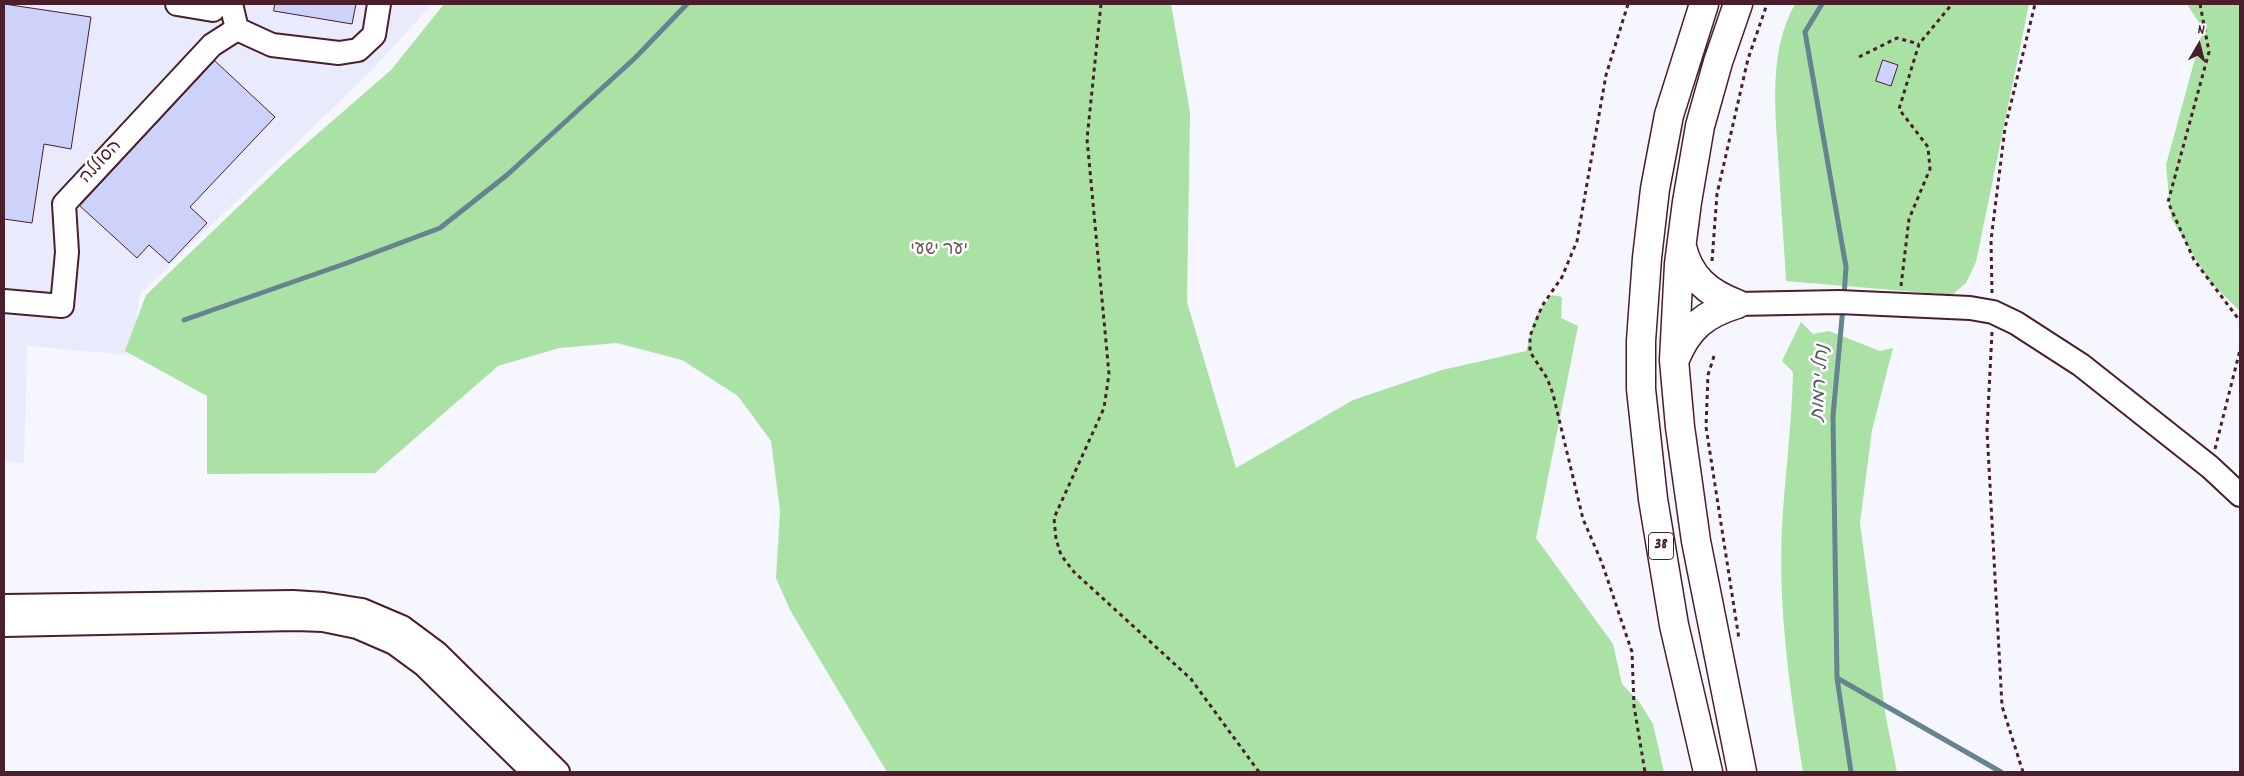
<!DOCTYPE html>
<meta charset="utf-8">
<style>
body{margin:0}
#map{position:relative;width:2244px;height:776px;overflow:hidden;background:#f5f6fe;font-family:Dekko,sans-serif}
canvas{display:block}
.frame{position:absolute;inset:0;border:5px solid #4a1f2b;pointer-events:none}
.north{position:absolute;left:2174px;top:20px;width:50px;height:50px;-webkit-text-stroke:4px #fff;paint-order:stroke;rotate:8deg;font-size:14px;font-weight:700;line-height:20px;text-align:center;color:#4a1f2b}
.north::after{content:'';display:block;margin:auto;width:18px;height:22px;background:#4a1f2b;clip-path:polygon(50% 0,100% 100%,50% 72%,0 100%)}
</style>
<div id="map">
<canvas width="2244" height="776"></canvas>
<div class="frame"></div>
<div class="north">N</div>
</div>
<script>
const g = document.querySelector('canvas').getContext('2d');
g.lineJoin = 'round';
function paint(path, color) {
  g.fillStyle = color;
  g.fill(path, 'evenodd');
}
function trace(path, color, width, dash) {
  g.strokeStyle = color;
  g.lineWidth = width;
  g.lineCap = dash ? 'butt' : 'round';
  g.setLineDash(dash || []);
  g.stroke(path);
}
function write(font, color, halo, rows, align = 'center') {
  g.font = font + ' Dekko,"Playpen Sans Hebrew",sans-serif';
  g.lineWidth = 5;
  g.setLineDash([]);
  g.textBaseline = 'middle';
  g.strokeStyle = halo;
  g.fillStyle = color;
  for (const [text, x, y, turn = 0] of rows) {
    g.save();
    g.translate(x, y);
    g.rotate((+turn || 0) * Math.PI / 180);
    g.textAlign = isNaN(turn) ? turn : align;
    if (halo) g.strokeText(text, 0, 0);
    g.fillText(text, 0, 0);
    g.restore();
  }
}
paint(new Path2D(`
 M 4,4 L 432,4 L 367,75 L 140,294 L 131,355 L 27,346 L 24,463 L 4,461 Z`), '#e9ebfd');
paint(new Path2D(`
 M 444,4 L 1171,4 L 1190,112 L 1187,302 L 1236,468 L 1353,400 L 1442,370 L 1526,351 L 1536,316 L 1552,295 L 1562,297 L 1561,318 L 1578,326 L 1536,538 L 1613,644 L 1622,684 L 1640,703 L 1653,724 L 1664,772 L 887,772 L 790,610 L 776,578 L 780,511 L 771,441 L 738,396 L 682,360 L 617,343 L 559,348 L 498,366 L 375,473 L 207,474 L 207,396 L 125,351 L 146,295 L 284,163 L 391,70 Z
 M 1795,4 L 2029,4 L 1976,262 L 1966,283 L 1952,295 L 1786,281 C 1784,244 1781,207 1779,170 C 1776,116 1767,53 1795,4 Z
 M 2187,4 L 2240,4 L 2240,311 L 2209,281 L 2171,218 L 2166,165 L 2203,29 Z
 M 1801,322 L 1813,334 L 1829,331 L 1880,351 L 1893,348 L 1872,430 L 1860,523 L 1886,718 L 1897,772 L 1803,772 C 1790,691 1778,610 1782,527 C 1785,475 1792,424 1793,372 L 1782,361 Z`), '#aae2a6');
trace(new Path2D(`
 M 1822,4 L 1805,32 L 1846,267 L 1844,296
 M 1843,307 L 1833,416 L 1837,678 L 1851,772
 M 184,320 L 347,263 L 440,228 L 507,175 L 635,58 L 687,4
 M 1837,678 L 2001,772`), '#668490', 5);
const building = new Path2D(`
 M 4,4 L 91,17 L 71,149 L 44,144 L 32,223 L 4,219 Z
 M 275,4 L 356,4 L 352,24 L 274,11 Z
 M 1883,60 L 1898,65 L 1891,86 L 1876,81 Z
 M 215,61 L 275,117 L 190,207 L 207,223 L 169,263 L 149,245 L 137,258 L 80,206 Z`);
paint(building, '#cdd2fa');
trace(building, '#4a1f2b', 1);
const minor = new Path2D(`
 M 177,4 L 213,10 L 214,4
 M 237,29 L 272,45 L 339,53 L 358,50 L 374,35 L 379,4
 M 4,301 L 62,306 L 67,252 L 64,204 L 212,45 L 237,29 L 231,4
 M 1737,304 L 1839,302 L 1970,308 L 1993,312 L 2016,323 L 2081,365 L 2210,467 L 2240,495
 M 4,606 L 293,602 L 324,604 L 362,610 L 402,627 L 437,653 L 558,772
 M 4,625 L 296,619 L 323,620 L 357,627 L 394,643 L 424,665 L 533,772`);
const highway = new Path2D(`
 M 1704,4 L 1669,115 L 1655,189 L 1647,258 L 1641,341 L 1641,389 L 1653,499 L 1674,625 L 1708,772
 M 1738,4 L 1718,62 L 1700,126 L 1687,202 L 1679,264 L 1674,360 L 1680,427 L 1696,541 L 1742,772
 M 1682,247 C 1689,277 1708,293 1737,304
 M 1675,359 C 1688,328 1704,314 1737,304`);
trace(minor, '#4a1f2b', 26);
trace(highway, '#4a1f2b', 31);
trace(new Path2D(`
 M 1101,4 L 1087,139 L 1109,374 L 1104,408 L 1054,518 L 1056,539 L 1061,555 L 1074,572 L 1191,679 L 1259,772
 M 1628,4 L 1606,75 L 1577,241 L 1562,277 L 1542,306 L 1530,336 L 1530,352 L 1547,378 L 1553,394 L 1583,519 L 1602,563 L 1632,652 L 1634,706 L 1645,772
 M 2200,4 L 2209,52 L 2168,202 L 2194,260 L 2240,321
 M 1859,57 L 1897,38 L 1919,44
 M 1712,261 L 1717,194 L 1748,59 L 1767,4
 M 1901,286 L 1909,219 L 1930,169 L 1928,147 L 1899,109 L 1919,44 L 1952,4
 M 1992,293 L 1991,240 L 2005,128 L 2035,4
 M 1992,332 L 1987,430 L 2002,706 L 2023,772
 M 1714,356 L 1708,375 L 1706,427 L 1739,639
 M 2215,449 L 2240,350`), '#4a1f2b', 3, [4, 4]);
trace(minor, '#fff', 22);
trace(highway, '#fff', 28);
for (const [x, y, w] of [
 [1661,546,25]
]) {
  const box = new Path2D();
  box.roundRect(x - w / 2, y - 13.5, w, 27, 4);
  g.fillStyle = '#fff';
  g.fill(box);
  trace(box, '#4a1f2b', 1);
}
write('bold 16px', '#4a1f2b', null, [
 ["38",1661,546]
]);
write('18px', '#4a1f2b', '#fff', [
 ["הסוללה",102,163,-47]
]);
write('18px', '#675a50', '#fff', [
 ["יער ישעי",939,252]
]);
write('italic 19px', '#5a5a66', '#fff', [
 ["נחל ירמות",1822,383,-86]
]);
</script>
